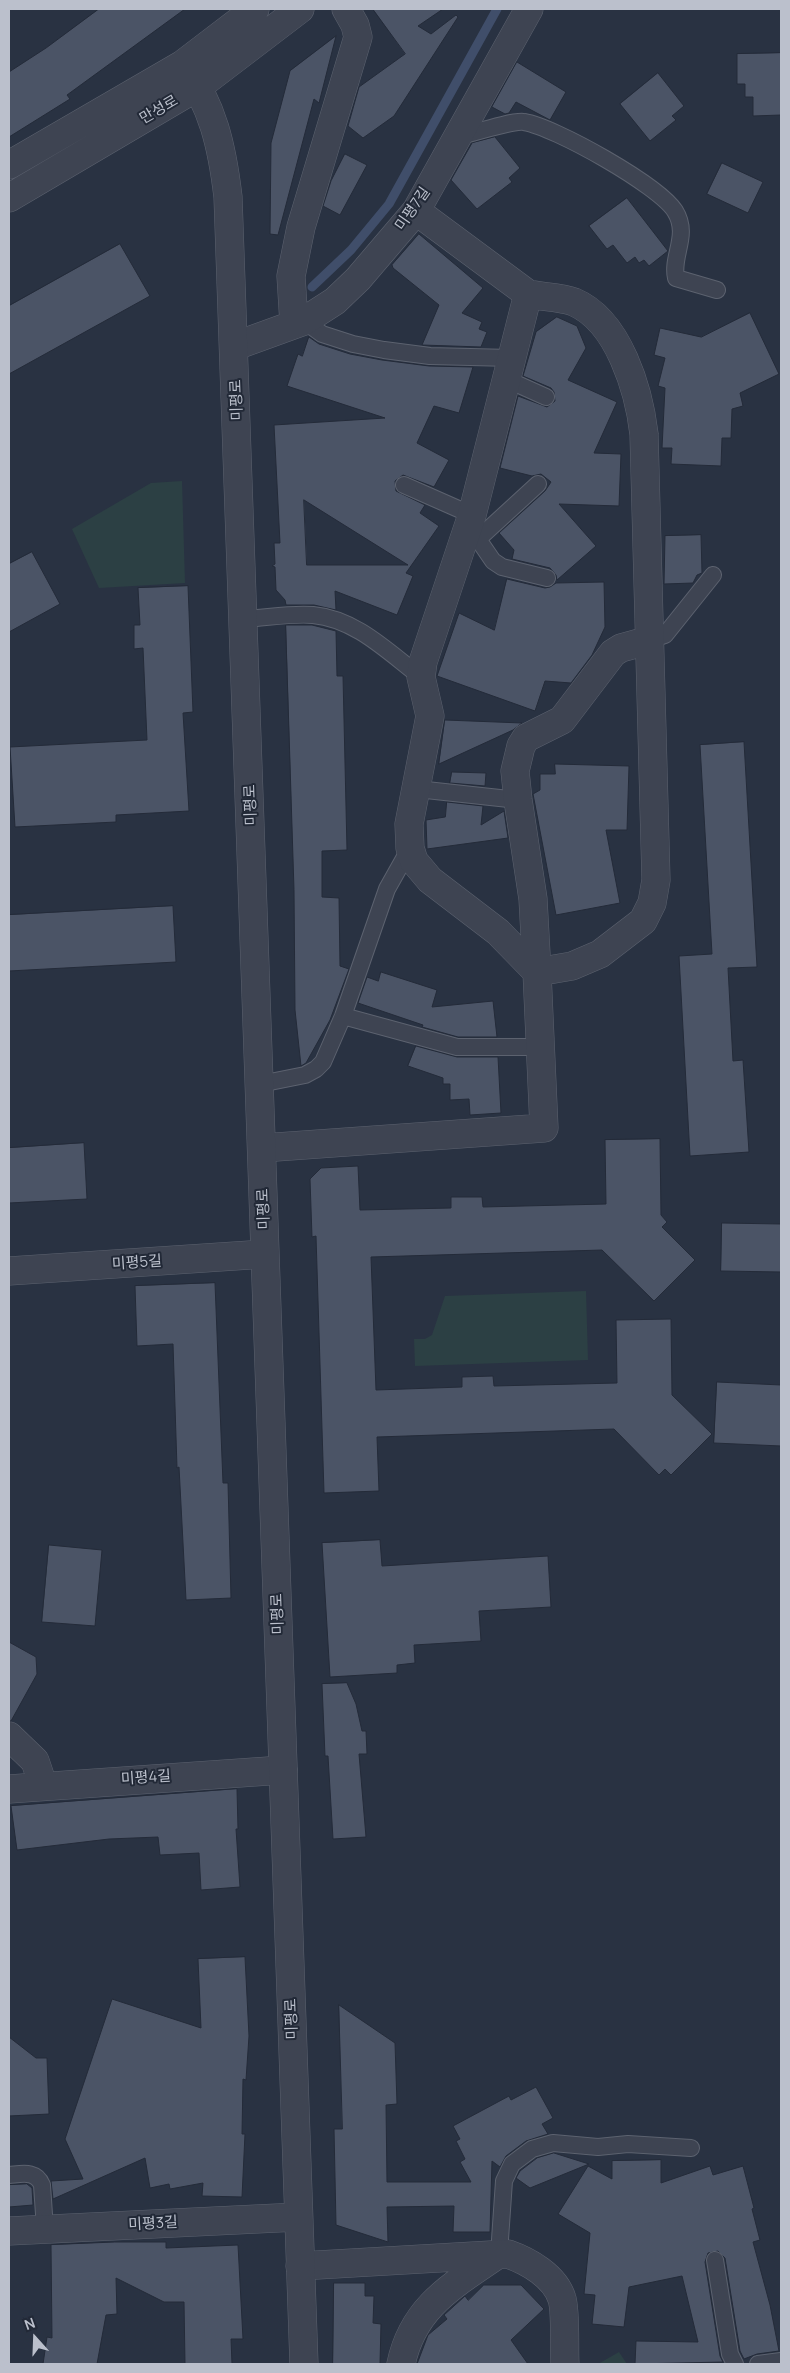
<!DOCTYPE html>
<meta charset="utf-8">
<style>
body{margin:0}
#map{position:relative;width:790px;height:2373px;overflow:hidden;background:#293242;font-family:Manrope,sans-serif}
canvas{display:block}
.frame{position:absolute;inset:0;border:10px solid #bbc0cc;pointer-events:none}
.north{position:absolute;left:10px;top:2313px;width:50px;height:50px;-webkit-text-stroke:4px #222937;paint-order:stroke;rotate:340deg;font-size:14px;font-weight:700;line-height:20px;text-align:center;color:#bbc0cc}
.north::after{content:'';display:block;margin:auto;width:18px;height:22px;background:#bbc0cc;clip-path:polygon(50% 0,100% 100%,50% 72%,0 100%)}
</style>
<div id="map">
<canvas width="790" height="2373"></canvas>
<div class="frame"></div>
<div class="north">N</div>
</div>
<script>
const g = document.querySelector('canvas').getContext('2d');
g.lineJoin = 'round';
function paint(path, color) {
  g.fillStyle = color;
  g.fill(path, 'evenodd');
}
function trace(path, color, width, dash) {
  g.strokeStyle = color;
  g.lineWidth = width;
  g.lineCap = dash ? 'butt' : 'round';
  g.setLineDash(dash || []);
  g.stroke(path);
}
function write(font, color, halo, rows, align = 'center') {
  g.font = font + ' Manrope,"Noto Sans KR",sans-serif';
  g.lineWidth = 4;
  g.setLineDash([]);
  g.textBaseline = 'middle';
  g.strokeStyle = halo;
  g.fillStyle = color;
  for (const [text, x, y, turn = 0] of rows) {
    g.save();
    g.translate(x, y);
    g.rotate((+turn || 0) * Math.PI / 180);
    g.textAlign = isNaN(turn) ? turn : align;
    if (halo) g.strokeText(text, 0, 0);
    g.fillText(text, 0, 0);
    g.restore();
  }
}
paint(new Path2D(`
 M 182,481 L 185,583 L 99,588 L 72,529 L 151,483 Z
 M 586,1291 L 588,1360 L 415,1366 L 414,1339 L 425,1339 L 432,1335 L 445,1296 Z
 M 619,2352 L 627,2364 L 598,2364 Z`), '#2c4044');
trace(new Path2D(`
 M 312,287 L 351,250 L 389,204 L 497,9`), '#404e6a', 9);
const building = new Path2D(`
 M 99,9 L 185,9 L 67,95 L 70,99 L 9,137 L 9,72 L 46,48 Z
 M 373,9 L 443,9 L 418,26 L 431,34 L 456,15 L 458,17 L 394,116 L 363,138 L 348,126 L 359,87 L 405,54 Z
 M 336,36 L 319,103 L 314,99 L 278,235 L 270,234 L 271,143 L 290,71 Z
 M 781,53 L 781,115 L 753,116 L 753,97 L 745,97 L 745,84 L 737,84 L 737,54 Z
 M 517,62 L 566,92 L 550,120 L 516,102 L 509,113 L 505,114 L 492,107 Z
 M 658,73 L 684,106 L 672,116 L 676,120 L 650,141 L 620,104 Z
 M 495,137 L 520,168 L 509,178 L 512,182 L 477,209 L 451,180 L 472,143 Z
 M 345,154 L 367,165 L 340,215 L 323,206 L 331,181 Z
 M 722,163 L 763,182 L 748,213 L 707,194 Z
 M 627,198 L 668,251 L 649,266 L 644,260 L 639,263 L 635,257 L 627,263 L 613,245 L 607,249 L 589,226 Z
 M 419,234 L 483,288 L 462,313 L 482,322 L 479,329 L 487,332 L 481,347 L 422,345 L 439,305 L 393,268 L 392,265 Z
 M 120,244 L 150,296 L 9,374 L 9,306 Z
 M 750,313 L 779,374 L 740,393 L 743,406 L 732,409 L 731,438 L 722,438 L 721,466 L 671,464 L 672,448 L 662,448 L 665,388 L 658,386 L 665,358 L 654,355 L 660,328 L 701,337 Z
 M 557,317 L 577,326 L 586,348 L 568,380 L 617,402 L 594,453 L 621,454 L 619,506 L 559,504 L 596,546 L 557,580 L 556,575 L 550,568 L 512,559 L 514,550 L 499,533 L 545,491 L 551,482 L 541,474 L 532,476 L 500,468 L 518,396 L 547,407 L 555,401 L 554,392 L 551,388 L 523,376 L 536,332 Z
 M 309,337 L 319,344 L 350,354 L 382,360 L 429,366 L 473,367 L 459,413 L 434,406 L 417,443 L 449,460 L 434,487 L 403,475 L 395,481 L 396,491 L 425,505 L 420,513 L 439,526 L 406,573 L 413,576 L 397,615 L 335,591 L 336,610 L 314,605 L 286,605 L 285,600 L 276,590 L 275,567 L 272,566 L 275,564 L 274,543 L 280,543 L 274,425 L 385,418 L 287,386 L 298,354 L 302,356 ZM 304,500 L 408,565 L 307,565 Z
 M 701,535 L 702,573 L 697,575 L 693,583 L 664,584 L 665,536 Z
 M 32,552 L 60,604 L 9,632 L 9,564 Z
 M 507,579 L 545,588 L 550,587 L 556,583 L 604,582 L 605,627 L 592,655 L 571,683 L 545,681 L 535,711 L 437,676 L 459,613 L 494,630 Z
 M 188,586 L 193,712 L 183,713 L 189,811 L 116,815 L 116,822 L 15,827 L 10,747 L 147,740 L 143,648 L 134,649 L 134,625 L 140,625 L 138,588 Z
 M 286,625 L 312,625 L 336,631 L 337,676 L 343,676 L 347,850 L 322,851 L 322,897 L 339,898 L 340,966 L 349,969 L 330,1020 L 306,1063 L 301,1066 L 295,1010 L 294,890 Z
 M 445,720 L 522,723 L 513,730 L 439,764 Z
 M 744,742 L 757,967 L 728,968 L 733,1061 L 743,1060 L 749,1152 L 690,1156 L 679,956 L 712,954 L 700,745 Z
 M 555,764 L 629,766 L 627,830 L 606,830 L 620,903 L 556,915 L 533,794 L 540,790 L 540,774 L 555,774 Z
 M 452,772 L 486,773 L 485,786 L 450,783 Z
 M 447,802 L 483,806 L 481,825 L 504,811 L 508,838 L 427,849 L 426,820 L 445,817 Z
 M 173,906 L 176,962 L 9,971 L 9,915 Z
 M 381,972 L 437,990 L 432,1007 L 493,1001 L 497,1037 L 458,1037 L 422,1027 L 423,1025 L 358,1003 L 367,977 L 378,981 Z
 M 416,1046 L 457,1057 L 498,1057 L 501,1113 L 470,1115 L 469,1099 L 450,1100 L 450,1084 L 443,1084 L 443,1078 L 408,1066 Z
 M 660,1139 L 661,1215 L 667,1222 L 662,1227 L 695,1260 L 654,1301 L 602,1250 L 371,1257 L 376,1390 L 462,1387 L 462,1377 L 493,1376 L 494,1386 L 617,1383 L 616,1320 L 671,1319 L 672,1395 L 712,1434 L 671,1475 L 665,1469 L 659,1475 L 614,1429 L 377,1437 L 379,1491 L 324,1493 L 316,1236 L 312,1237 L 310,1179 L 321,1168 L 358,1166 L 360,1210 L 451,1208 L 451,1197 L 482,1197 L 483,1207 L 606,1204 L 605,1140 Z
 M 84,1143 L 87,1199 L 9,1203 L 9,1148 Z
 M 722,1223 L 781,1224 L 781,1272 L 721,1271 Z
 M 215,1283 L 223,1483 L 228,1483 L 231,1598 L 186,1600 L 179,1467 L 177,1468 L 173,1344 L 137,1346 L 135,1286 Z
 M 717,1382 L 781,1385 L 781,1446 L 714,1443 Z
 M 380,1540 L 382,1566 L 548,1556 L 551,1607 L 479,1611 L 481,1641 L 414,1645 L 415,1663 L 397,1665 L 397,1673 L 330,1677 L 322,1543 Z
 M 49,1545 L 102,1550 L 95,1626 L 42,1622 Z
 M 9,1642 L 36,1657 L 37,1674 L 11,1721 L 9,1721 Z
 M 347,1683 L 356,1704 L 362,1731 L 366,1731 L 367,1754 L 359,1754 L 366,1837 L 333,1839 L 328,1756 L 325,1756 L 322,1684 Z
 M 237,1789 L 238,1829 L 236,1829 L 240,1887 L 201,1890 L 199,1853 L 160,1855 L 158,1837 L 109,1839 L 17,1850 L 11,1806 Z
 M 245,1957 L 249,2036 L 246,2080 L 243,2079 L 242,2134 L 245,2134 L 242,2197 L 202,2196 L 203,2183 L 170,2189 L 169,2184 L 150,2188 L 145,2158 L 53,2199 L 51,2181 L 83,2179 L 65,2139 L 112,1999 L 201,2028 L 198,1959 Z
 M 339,2005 L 395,2043 L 397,2104 L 386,2105 L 387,2182 L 471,2182 L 460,2162 L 465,2159 L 456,2141 L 460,2139 L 453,2126 L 509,2096 L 511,2100 L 536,2087 L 553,2118 L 542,2124 L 548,2134 L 526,2141 L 506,2156 L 500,2167 L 492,2161 L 490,2232 L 453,2232 L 454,2206 L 387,2207 L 388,2242 L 336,2225 L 334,2129 L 342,2129 Z
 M 9,2037 L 36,2058 L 47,2058 L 49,2114 L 9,2116 Z
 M 554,2153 L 589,2164 L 530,2188 L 516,2178 L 520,2171 L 537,2158 Z
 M 661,2160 L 661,2183 L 710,2166 L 713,2175 L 743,2166 L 754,2208 L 752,2209 L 760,2240 L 753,2242 L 770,2305 L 779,2351 L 757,2354 L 744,2359 L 740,2351 L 725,2258 L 718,2251 L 708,2253 L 705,2262 L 720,2356 L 723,2362 L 635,2364 L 636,2341 L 698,2342 L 682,2276 L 629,2287 L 624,2327 L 592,2324 L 595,2295 L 584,2294 L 590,2233 L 558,2214 L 588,2166 L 612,2179 L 612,2161 Z
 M 27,2184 L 32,2188 L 33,2205 L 9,2207 L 9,2185 Z
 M 115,2242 L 166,2242 L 166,2248 L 238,2245 L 243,2339 L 231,2339 L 232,2364 L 185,2364 L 184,2302 L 164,2302 L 116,2278 L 117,2314 L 106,2315 L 97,2364 L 43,2364 L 47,2337 L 52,2338 L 51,2245 Z
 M 334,2283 L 365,2283 L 365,2296 L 374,2296 L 373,2323 L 381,2324 L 380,2364 L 333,2364 Z
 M 484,2285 L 521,2285 L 544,2309 L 511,2340 L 528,2364 L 417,2364 L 428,2335 L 447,2319 L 444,2315 L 465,2296 L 468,2300 Z`);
paint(building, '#4b5466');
trace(building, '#242b39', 1);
const service = new Path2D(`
 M 457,137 C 470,134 514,120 524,122 C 555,127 658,185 675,211 C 690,235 671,256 676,278 L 717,290
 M 304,321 L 322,334 L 353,344 L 384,350 L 430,356 L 511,358
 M 506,379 L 546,397
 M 404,485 L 472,515
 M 469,526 L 493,561 L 502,567 L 547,578
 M 478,539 L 538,484
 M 244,619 C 266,618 291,613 313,615 C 356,619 388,652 421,677
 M 650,640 L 665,635 L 713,575
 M 417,789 L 518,800
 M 343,1016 L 457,1047 L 541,1047
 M 260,1084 L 305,1075 L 316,1069 L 323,1062 L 343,1016 L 387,889 L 410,848
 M 9,2175 C 22,2174 36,2170 42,2185 L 45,2229
 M 499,2254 L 504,2181 L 512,2164 L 532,2149 L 553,2143 L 598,2147 L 628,2144 L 691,2148
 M 715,2260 L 730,2354 L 735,2364
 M 758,2364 L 781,2361`);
const minor = new Path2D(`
 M 528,294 C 542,297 561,297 574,302 C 619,321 639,391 644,434 C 648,583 652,732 656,880 L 652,903 L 643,921 L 600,954 L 572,966 L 537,972 L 533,899 L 518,800 L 515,771 L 521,746 L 526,738 L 562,720 L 613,653 L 621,648 L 650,640
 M 294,324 L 291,276 L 301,227 L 358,37 L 355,25 L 346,9
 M 235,346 L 304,321 L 335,301 L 358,279 L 416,211 L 529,9
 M 262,1148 L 544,1128 L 537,972 L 498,932 L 430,880 L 414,861 L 410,848 L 409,824 L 430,716 L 421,677 L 423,662 L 472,515 L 528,294 L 416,211
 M 9,1736 L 35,1761 L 43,1785
 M 9,1789 L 283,1770
 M 300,2266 L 508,2254 C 528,2261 555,2276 562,2299 C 566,2311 564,2349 565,2364
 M 401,2364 C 413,2307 452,2286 497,2255`);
const tertiary = new Path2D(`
 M 183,64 C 213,106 222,146 228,197 L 304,2364
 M 9,165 L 183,64 L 255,9
 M 9,198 L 199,86 L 300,9
 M 9,1271 L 265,1254
 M 9,2231 L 298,2217`);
trace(service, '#5c626f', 18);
trace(minor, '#5c626f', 29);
trace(tertiary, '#5c626f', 29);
trace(service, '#3e4452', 16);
trace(minor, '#3e4452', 28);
trace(tertiary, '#3e4452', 28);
write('15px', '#bbc0cc', '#222937', [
 ["만성로",159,110,-30],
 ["미평7길",413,209,-55],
 ["미평로",237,400,-92],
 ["미평로",251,805,-92],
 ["미평로",264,1209,-92],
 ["미평5길",137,1263,-4],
 ["미평로",278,1614,-92],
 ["미평4길",146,1778,-4],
 ["미평로",292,2019,-92],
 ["미평3길",153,2224,-3]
]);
</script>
